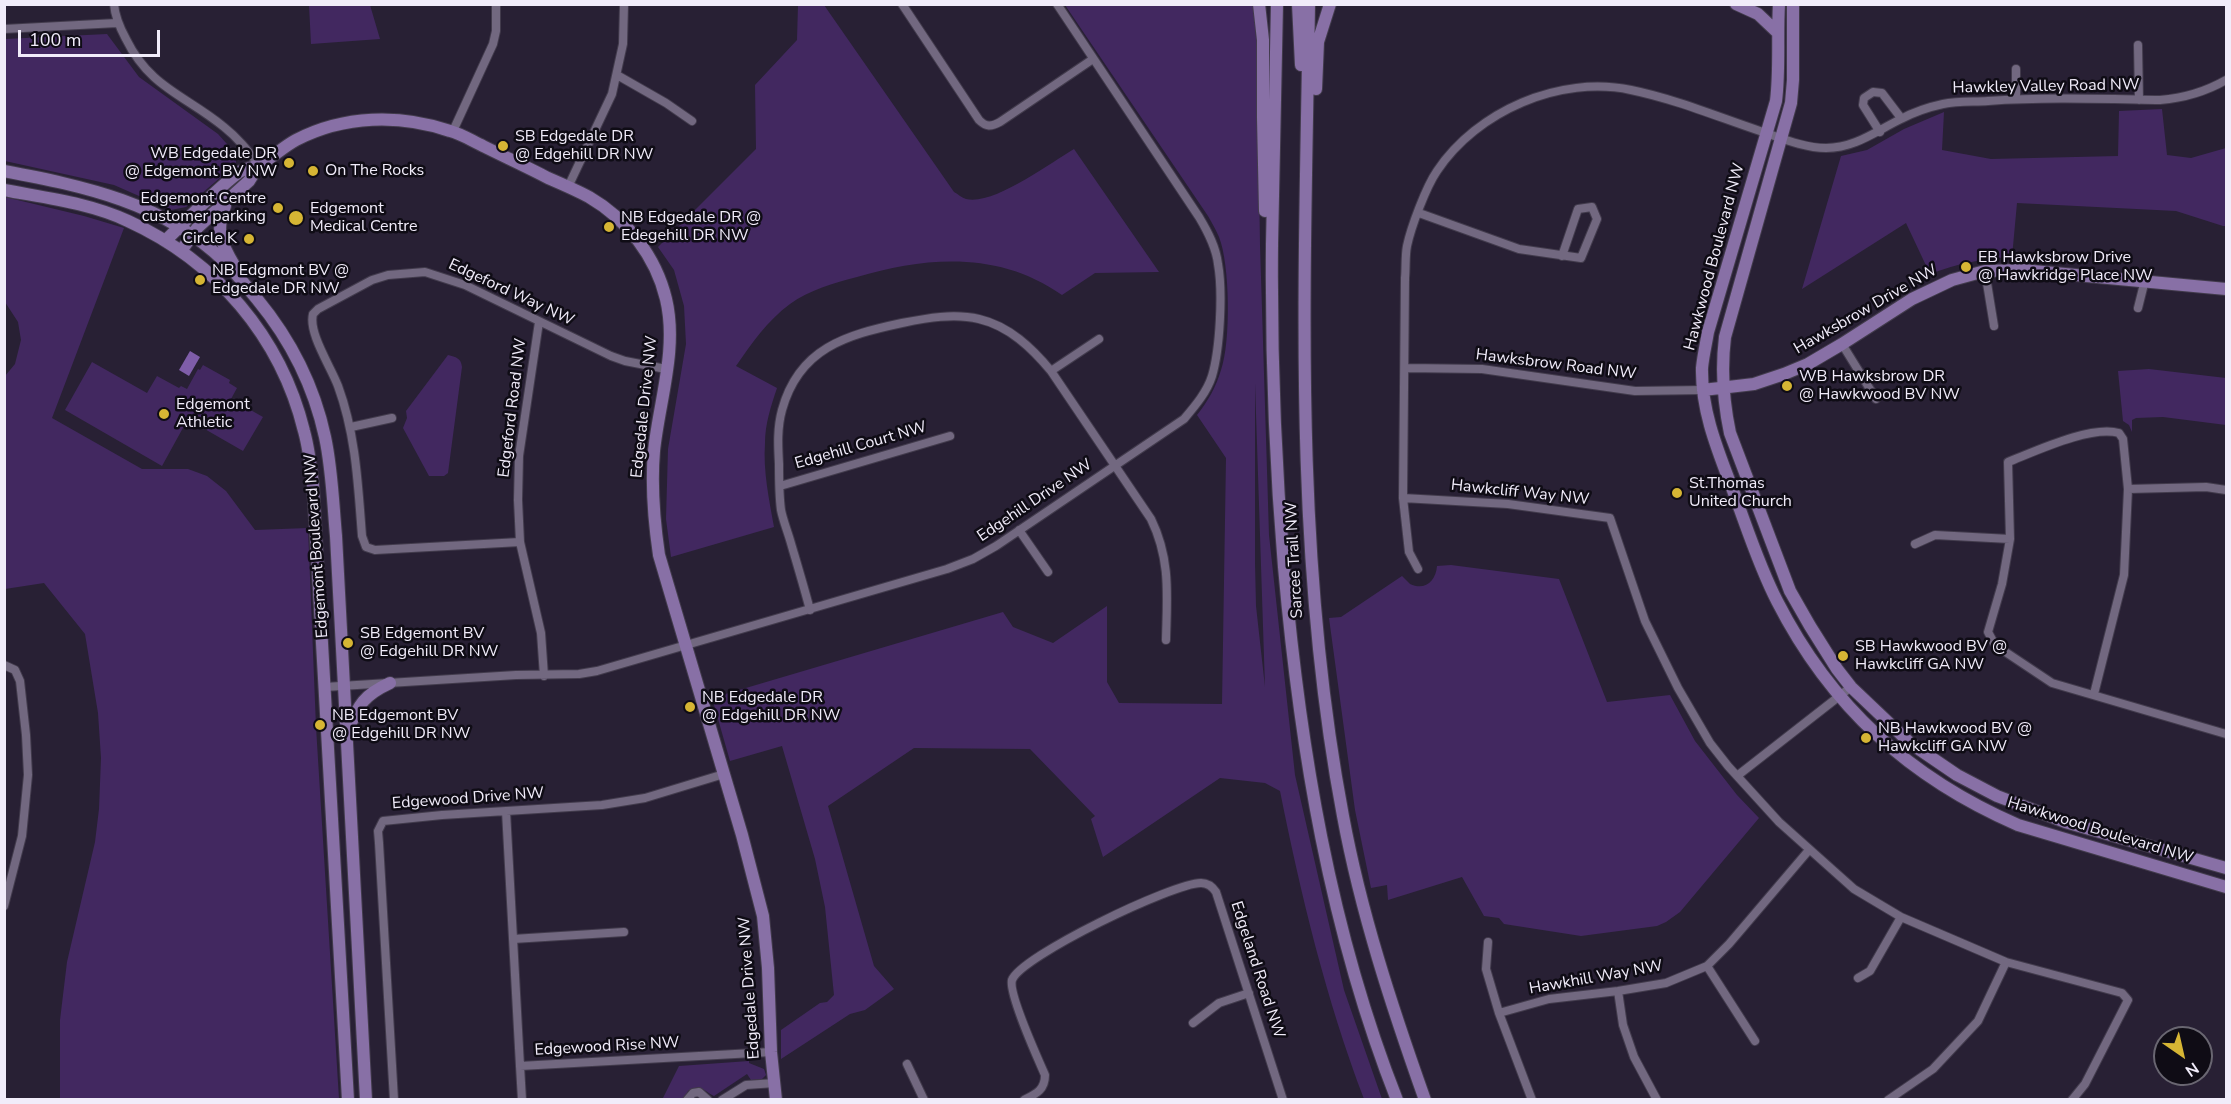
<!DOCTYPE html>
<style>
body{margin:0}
#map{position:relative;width:2231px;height:1104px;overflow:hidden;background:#282034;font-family:"Nunito Sans",sans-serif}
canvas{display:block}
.frame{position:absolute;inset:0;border:6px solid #f1ecfa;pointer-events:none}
.north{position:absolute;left:2153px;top:1026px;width:60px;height:60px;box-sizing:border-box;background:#0f0c15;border:2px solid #696671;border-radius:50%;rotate:146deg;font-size:16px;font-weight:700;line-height:24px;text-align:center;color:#f1ecfa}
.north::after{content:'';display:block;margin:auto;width:21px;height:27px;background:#d6b534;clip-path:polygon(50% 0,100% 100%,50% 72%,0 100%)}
.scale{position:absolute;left:18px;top:30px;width:142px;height:27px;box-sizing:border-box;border:3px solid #f1ecfa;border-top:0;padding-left:8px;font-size:18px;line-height:21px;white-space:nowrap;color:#f1ecfa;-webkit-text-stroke:4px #0f0c15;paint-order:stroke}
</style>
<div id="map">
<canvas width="2231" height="1104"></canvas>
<div class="frame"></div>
<div class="north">N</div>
<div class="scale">100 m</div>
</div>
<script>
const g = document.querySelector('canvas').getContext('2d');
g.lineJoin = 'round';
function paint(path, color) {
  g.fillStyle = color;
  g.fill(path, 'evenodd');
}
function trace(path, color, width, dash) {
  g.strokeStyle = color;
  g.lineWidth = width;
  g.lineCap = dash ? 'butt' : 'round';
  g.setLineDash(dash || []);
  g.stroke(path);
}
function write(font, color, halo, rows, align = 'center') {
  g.font = font + ' "Nunito Sans",sans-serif';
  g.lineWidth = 5;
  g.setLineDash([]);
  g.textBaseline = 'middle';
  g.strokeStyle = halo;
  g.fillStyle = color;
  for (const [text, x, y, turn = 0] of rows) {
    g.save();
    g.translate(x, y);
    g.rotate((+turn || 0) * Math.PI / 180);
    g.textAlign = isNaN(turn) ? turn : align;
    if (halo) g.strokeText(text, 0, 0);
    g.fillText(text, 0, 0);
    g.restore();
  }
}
paint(new Path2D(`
 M 309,5 L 370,5 L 380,39 L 311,44 Z
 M 798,5 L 824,5 L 954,192 C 958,194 962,198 966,199 C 993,206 1050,163 1074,149 L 1159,272 L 1095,273 L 1062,295 C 1000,251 927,256 857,277 C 834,283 809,290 790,304 C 767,321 752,343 736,366 L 777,388 C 771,406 765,424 765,443 C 763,471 769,499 774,527 L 671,557 L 666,519 L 668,449 L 686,344 L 684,306 L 674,270 L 658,247 L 756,149 L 755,85 L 797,40 Z
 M 1065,5 L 1254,5 L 1257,53 L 1260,245 L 1269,535 L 1295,775 L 1344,990 L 1382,1099 L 1364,1099 C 1326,999 1301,896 1280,791 L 1265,783 L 1220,778 L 1103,857 L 1091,819 L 1095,816 L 1030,749 L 914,748 L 828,806 L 874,966 L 894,989 L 865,1010 L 850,1014 L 781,1059 L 781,1030 L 820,1003 L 827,1002 L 834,995 L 825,907 L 815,859 L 782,746 L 730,761 L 712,698 L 1003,612 L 1013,627 L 1053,643 L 1107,606 L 1107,682 L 1119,703 L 1222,704 L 1226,458 L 1197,415 C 1208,401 1216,387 1221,370 C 1231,342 1230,264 1219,237 C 1216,230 1212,223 1208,216 ZM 1255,382 L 1255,383 L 1265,687 L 1256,606 L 1255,563 Z
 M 107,34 L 139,77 L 218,134 L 236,154 L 236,164 L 186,207 L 171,210 L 114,185 L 5,161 L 5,39 Z
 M 2162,109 L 2167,155 L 2191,158 L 2226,148 L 2226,226 L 2223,226 L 2176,211 L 2017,203 L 2012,257 C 1981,259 1959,263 1930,274 L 1906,223 L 1802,289 L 1841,156 L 1867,150 L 1904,129 L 1944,112 L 1942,150 L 1991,159 L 2118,156 L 2119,111 Z
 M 5,197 L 84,216 L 124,228 L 52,418 L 142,469 L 188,469 L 207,476 L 226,491 L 255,530 L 308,528 L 316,727 L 339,1099 L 60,1099 L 60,1020 L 67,962 L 95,842 L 99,809 L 101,758 L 98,713 L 85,634 L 44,583 L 5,589 L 5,376 L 15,364 L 21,340 L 18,322 L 5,302 Z
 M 448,355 C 456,357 461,358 462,367 L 448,473 L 444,476 L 429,476 L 403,428 L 407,418 L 406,411 Z
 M 92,362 L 147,393 L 157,376 L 179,388 L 181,386 L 187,389 L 198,369 L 200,370 L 203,365 L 230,380 L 229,383 L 237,388 L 231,399 L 263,417 L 243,451 L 196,424 L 192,430 L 184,426 L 162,466 L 65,410 Z
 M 2149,369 L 2226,378 L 2226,425 L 2163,417 L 2136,418 L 2132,420 L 2132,432 L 2129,425 L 2123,421 L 2118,371 Z
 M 1451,565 L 1559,579 L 1607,702 L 1670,695 L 1695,741 L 1737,795 L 1759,818 L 1680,912 L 1666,922 L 1657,926 L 1581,936 L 1504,924 L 1499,918 L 1484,916 L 1462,877 L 1388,900 L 1387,885 L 1371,888 L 1355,810 L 1329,618 L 1341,617 L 1402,576 L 1410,584 C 1425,591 1436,581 1437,566 Z
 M 749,1061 L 749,1063 L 764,1069 L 766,1075 L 762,1079 L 751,1080 L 747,1074 L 714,1096 C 705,1092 700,1083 688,1091 L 684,1099 L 662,1100 L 679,1066 Z`), '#422860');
paint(new Path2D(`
 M 190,351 L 200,357 L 189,376 L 179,370 Z`), '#7f5da9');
const street = new Path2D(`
 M 114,4 C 115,17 120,28 126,39 C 150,88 185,95 224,127 C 238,138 248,151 259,165
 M 902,4 L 979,120 C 986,127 991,127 1000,122 L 1093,59
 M 4,29 L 117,23
 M 2138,45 L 2139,100
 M 2016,69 L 2016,99
 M 617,75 L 666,103 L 692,121
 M 453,131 L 493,44 L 496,31 L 496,4
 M 1880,132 L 1863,105 L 1864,98 L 1873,92 L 1882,93 L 1901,118
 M 568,187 L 612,94 L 623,44 L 624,4
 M 1419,213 L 1519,249 L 1581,258 L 1597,219 L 1592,207 L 1578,209 L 1562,256
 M 1985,271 L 1994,326
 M 2138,308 L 2145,280
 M 539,322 L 519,456 L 518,500 L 520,542 L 541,633 L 544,676
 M 1842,344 L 1876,399
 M 1406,368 L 1482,369 L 1635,391 L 1703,390
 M 1051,371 L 1099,339
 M 351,427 L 392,418
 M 780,486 L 950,436
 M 2226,490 L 2206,487 L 2128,489 L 2123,439 L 2119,433 C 2091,425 2036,451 2008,462 L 2010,539 L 2002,584 L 1988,632 L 1995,645 L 2052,683 L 2226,734
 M 1403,498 L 1508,504 L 1610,518 L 1645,621 L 1678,688 L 1710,743 L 1728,766 L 1779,822 L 1854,889 L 1901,917 L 2006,962 L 2122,993 L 2128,1000 L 2085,1084 L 2072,1100
 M 1019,530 L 1048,572
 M 520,542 L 375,550 L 366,547 L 362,536 C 358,485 356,435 338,386 C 331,367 308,333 313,314 L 318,309 L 372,280 L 388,275 L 425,272 L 465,285 L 611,356 L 625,361 L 666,369
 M 1915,544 L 1935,535 L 2010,539
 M 1418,569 L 1409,552 L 1403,498 L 1405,278 C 1406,268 1405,256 1407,246 C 1411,227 1426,187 1437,171 C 1477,111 1560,75 1631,90 C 1675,99 1718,117 1760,131 C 1781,138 1804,148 1826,148 C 1855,148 1876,131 1901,119 C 1914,112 1929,107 1943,104 C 1958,101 1974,102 1988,101 C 2045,97 2103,99 2160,100 C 2185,98 2205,92 2226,80
 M 810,610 C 804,587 797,564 790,540 C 787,530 783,520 781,510 C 779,495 779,479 779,464 C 778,446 777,428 782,410 C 799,348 846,335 902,323 C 927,318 954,313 979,319 C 1009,326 1032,348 1051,371 L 1151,519 C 1171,560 1167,596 1166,640
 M 4,665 L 15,670 L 20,681 L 26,735 L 28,775 L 22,836 L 4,906
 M 325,687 L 516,675 L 579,674 L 597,671 L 947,569 L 973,559 L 996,546 L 1184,419 C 1195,406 1207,392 1212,376 C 1220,349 1223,292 1218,264 C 1216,247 1208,232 1199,217 L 1057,4
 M 2094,694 L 2124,575 L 2128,489
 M 1737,776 L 1851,687
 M 506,811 L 520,1066 L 771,1052
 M 513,939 L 624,932
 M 1488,942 L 1486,969 L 1499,1013 L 1532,1100
 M 1707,966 L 1755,1041
 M 1858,978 L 1870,971 L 1901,917
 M 1618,991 L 1623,1025 L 1634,1057 L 1657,1100
 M 1499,1013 L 1549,999 L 1618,991 L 1666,983 L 1707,966 L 1729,944 L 1809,850
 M 1193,1023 L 1219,1003 L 1249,993
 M 907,1064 L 924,1100
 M 520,1066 L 522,1100
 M 394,1100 L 379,843 L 378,831 L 383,821 L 442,815 L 602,805 L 645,798 L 724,774
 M 687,1100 L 693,1093 L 699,1092 L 708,1100
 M 722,1100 L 746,1085 L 775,1083
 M 1024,1100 C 1036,1094 1045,1090 1045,1075 C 1038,1059 1008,993 1012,980 C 1021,956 1173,883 1201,883 C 1207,883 1212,886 1216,892 L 1283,1100
 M 1888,1100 L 1933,1069 L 1978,1021 L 2006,962`);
const secondary = new Path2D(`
 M 1259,4 L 1263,40 L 1263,118 L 1265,211
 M 1277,4 C 1276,84 1273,164 1272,244 C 1271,352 1275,460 1284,567 C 1300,748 1330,930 1397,1100
 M 1298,4 L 1301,65
 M 1309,4 C 1305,275 1292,548 1343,816 C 1361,913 1392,1007 1425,1100
 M 1736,4 L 1758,14 L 1777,32
 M 1779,4 C 1777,37 1780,69 1776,101 L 1708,332 C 1706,344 1703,357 1702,368 C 1701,416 1722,460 1738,504 C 1750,537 1761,570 1777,601 C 1831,707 1910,778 2018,825 L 2226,887
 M 1793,4 L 1793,80 L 1791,103 L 1725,337 C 1721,370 1723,400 1730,433 L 1790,591 L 1810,626 L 1837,669 L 1851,687 L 1910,743 L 1957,775 L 1997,796 L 2065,822 L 2226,868
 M 1316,89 L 1318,42 L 1330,4
 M 4,171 C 84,186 164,203 224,261 C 236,273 246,286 257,299 C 290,339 314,386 325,437 C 332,469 333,503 336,536 L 366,1100
 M 4,190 C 46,198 90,203 128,221 C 216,261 281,337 304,431 C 309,449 311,467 313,485 L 348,1100
 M 225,206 C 215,231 221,243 234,265
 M 165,241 C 189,218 212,193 238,173 C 244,168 252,168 259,165 C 272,158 283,147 296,140 C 344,115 400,114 450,131 C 462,134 472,141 483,146 C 505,157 527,167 548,178 C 562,184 576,190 589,197 C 627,219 656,257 666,299 C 678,349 659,402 654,451 C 651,486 654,521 659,555 L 742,835 L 763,916 L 768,968 L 771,1052 L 776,1100
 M 181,251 L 198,227 L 249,181 L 259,165
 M 1703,390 L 1754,384 L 1784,374 L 1808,364 L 1842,344 L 1912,299 L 1952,280 L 1985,271 L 2022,270 L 2226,289
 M 348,730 C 359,704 364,695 390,683`);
trace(street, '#423b4c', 10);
trace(secondary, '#423b4c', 14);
trace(street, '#726880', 8);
trace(secondary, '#8870a6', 12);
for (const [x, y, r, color] of [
 [503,146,6,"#d6b534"],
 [289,163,6,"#d6b534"],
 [313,171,6,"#d6b534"],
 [278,208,6,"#d6b534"],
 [296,218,8,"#d6b534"],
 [609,227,6,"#d6b534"],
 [249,239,6,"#d6b534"],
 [1966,267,6,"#d6b534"],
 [200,280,6,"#d6b534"],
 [1787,386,6,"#d6b534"],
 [164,414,6,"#d6b534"],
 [1677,493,6,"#d6b534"],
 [348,643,6,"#d6b534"],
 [1843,656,6,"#d6b534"],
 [690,707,6,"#d6b534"],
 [320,725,6,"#d6b534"],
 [1866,738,6,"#d6b534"]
]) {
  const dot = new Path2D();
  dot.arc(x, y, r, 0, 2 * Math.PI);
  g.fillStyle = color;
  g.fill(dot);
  trace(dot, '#0f0c15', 2);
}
write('16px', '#f1ecfa', '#0f0c15', [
 ["Hawkley Valley Road NW",2046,87,-1],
 ["Hawkwood Boulevard NW",1715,257,-75],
 ["Edgeford Way NW",511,293,25],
 ["Hawksbrow Drive NW",1866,310,-30],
 ["Hawksbrow Road NW",1556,365,7],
 ["Edgedale Drive NW",645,407,-84],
 ["Edgeford Road NW",513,408,-83],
 ["Edgehill Court NW",861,446,-16],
 ["Hawkcliff Way NW",1520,493,6],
 ["Edgehill Drive NW",1035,501,-34],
 ["Edgemont Boulevard NW",317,546,-94],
 ["Sarcee Trail NW",1295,560,-93],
 ["Edgewood Drive NW",468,799,-4],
 ["Hawkwood Boulevard NW",2100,831,17],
 ["Edgeland Road NW",1257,970,72],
 ["Hawkhill Way NW",1596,978,-10],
 ["Edgedale Drive NW",750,988,-94],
 ["Edgewood Rise NW",607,1047,-3]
]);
write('16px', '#f1ecfa', '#0f0c15', [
 ["SB Edgedale DR",515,137],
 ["@ Edgehill DR NW",515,155],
 ["WB Edgedale DR",277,154,"right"],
 ["@ Edgemont BV NW",277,172,"right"],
 ["On The Rocks",325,171],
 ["Edgemont Centre",266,199,"right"],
 ["customer parking",266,217,"right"],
 ["Edgemont",310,209],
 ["Medical Centre",310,227],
 ["NB Edgedale DR @",621,218],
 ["Edegehill DR NW",621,236],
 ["Circle K",237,239,"right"],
 ["EB Hawksbrow Drive",1978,258],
 ["@ Hawkridge Place NW",1978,276],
 ["NB Edgmont BV @",212,271],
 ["Edgedale DR NW",212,289],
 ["WB Hawksbrow DR",1799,377],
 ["@ Hawkwood BV NW",1799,395],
 ["Edgemont",176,405],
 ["Athletic",176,423],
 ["St.Thomas",1689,484],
 ["United Church",1689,502],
 ["SB Edgemont BV",360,634],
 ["@ Edgehill DR NW",360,652],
 ["SB Hawkwood BV @",1855,647],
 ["Hawkcliff GA NW",1855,665],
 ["NB Edgedale DR",702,698],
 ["@ Edgehill DR NW",702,716],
 ["NB Edgemont BV",332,716],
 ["@ Edgehill DR NW",332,734],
 ["NB Hawkwood BV @",1878,729],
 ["Hawkcliff GA NW",1878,747]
], 'left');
</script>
